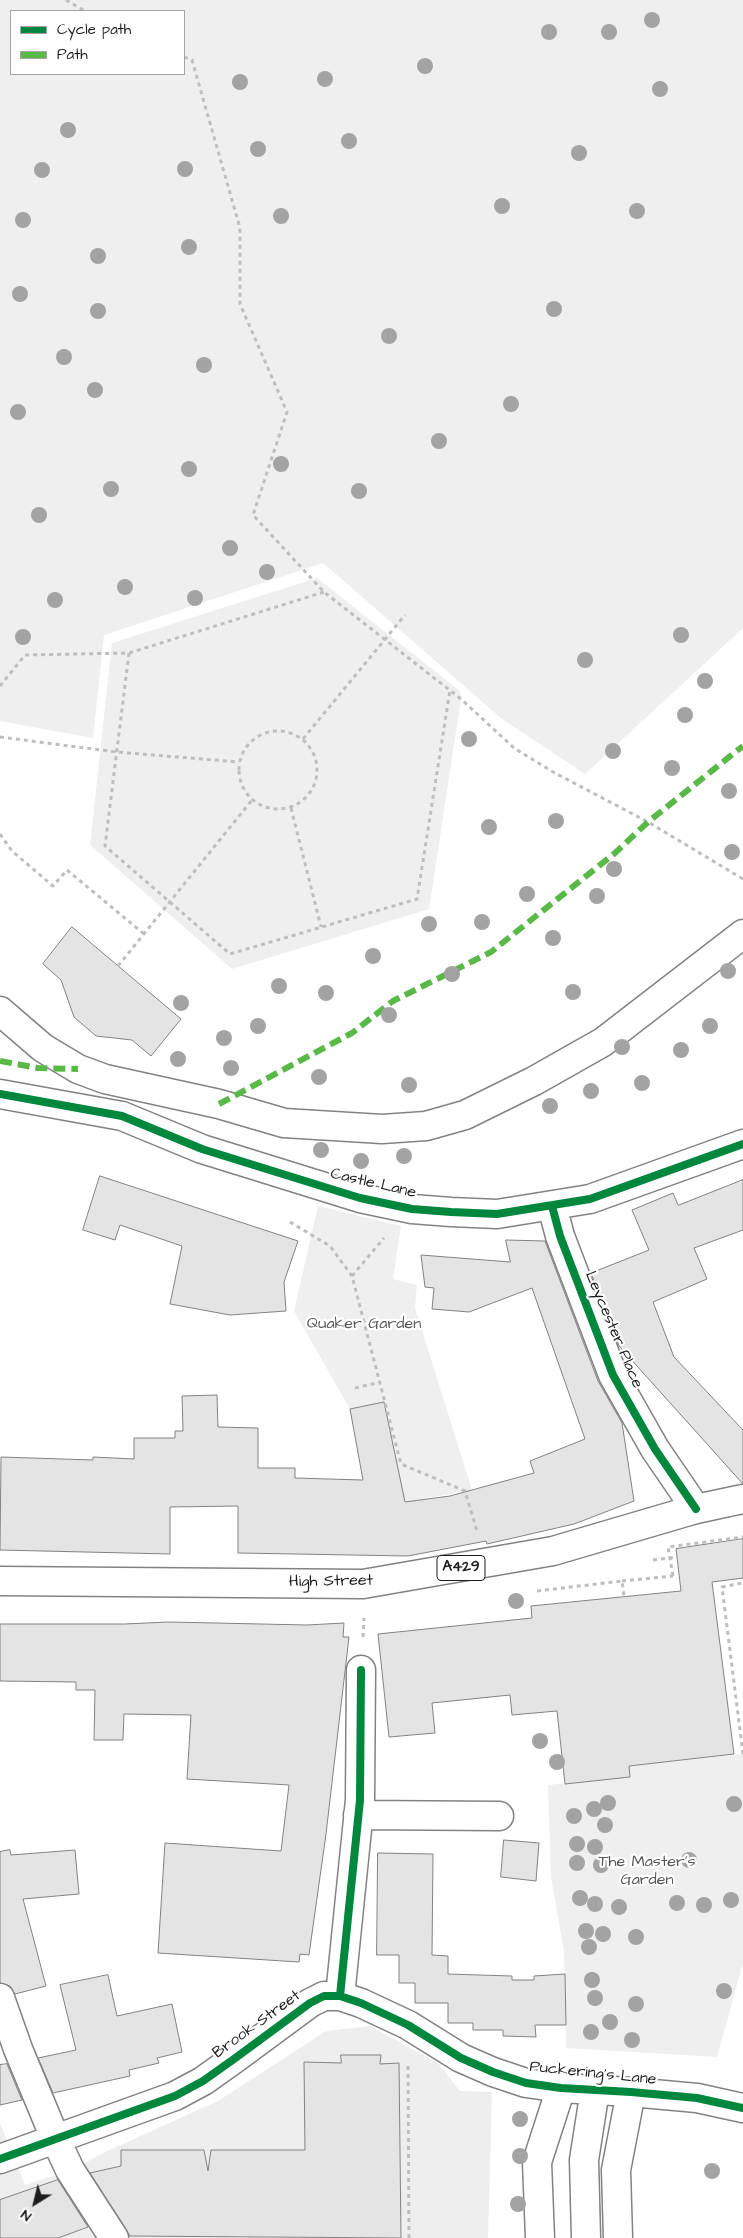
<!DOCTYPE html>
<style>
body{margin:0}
#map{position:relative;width:743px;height:2238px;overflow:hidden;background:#fff;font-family:"Architects Daughter",sans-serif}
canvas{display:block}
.legend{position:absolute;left:10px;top:10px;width:175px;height:65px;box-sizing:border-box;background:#fff;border:1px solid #a4a4a4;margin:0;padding:6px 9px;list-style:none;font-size:15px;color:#1c1c1c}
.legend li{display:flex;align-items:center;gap:10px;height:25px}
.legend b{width:25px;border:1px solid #a4a4a4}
.north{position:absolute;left:10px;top:2178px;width:50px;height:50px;-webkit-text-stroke:4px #fff;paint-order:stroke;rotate:216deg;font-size:14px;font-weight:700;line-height:20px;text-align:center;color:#1c1c1c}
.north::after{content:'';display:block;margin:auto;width:18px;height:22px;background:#1c1c1c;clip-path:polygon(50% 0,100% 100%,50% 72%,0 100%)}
</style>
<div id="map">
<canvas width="743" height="2238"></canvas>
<ul class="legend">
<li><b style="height:6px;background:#00873e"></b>Cycle path</li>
<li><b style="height:6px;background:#58b947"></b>Path</li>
</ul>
<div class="north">N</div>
</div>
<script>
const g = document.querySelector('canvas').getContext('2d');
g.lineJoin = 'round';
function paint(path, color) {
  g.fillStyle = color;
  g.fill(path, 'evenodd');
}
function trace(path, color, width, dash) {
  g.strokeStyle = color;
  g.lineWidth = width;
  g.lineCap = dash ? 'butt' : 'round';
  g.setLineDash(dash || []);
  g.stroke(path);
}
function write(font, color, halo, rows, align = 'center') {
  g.font = font + ' "Architects Daughter",sans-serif';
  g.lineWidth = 4.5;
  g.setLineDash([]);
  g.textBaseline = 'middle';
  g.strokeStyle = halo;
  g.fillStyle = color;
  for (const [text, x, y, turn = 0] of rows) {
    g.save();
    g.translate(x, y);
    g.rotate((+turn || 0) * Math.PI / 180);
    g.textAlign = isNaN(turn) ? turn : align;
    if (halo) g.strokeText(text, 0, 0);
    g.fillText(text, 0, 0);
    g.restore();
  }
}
paint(new Path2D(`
 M 370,2026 L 438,2063 L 460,2091 L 492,2092 L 488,2238 L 0,2238 L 0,2123 L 25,2185 L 72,2170 L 103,2153 L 218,2101 L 326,2031 Z`), '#eee');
paint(new Path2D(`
 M 0,0 L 743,0 L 743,628 L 585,774 L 502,719 L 323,563 L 104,635 L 93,738 L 0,721 ZM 11,11 L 184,11 L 184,74 L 11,74 Z
 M 317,578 L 460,691 L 461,699 L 429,909 L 232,969 L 90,845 L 112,643 Z
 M 318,1206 L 401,1226 L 393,1279 L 417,1285 L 415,1308 L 472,1490 L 417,1500 L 407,1516 L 383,1402 L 350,1409 L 294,1311 Z
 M 743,1754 L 743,1963 L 717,2057 L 566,2048 L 564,1951 L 551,1877 L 548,1785 L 630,1777 L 629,1766 Z`), '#efefef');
const building = new Path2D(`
 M 72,927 L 181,1019 L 151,1056 L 132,1040 L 96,1036 L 74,1017 L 61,980 L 43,964 Z
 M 100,1176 L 298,1241 L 284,1282 L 286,1311 L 230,1315 L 170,1304 L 182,1246 L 120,1225 L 115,1240 L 83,1230 Z
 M 743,1180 L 743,1230 L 694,1248 L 707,1279 L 653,1302 L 674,1357 L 743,1430 L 743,1484 L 619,1346 L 591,1273 L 649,1250 L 632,1210 L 673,1193 L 678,1205 Z
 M 506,1240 L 545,1241 L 598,1381 L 622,1423 L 634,1501 L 574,1524 L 487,1544 L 486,1541 L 408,1556 L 238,1553 L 238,1506 L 170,1507 L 170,1554 L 0,1550 L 1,1457 L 93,1460 L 93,1457 L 134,1459 L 134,1438 L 175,1438 L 175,1431 L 183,1431 L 182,1396 L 217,1395 L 218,1427 L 258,1428 L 258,1468 L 295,1468 L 295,1478 L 363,1480 L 350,1409 L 384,1402 L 405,1502 L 450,1496 L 534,1473 L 530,1461 L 585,1439 L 532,1288 L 469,1312 L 432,1309 L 434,1288 L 425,1287 L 421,1255 L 510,1262 Z
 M 743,1539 L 743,1578 L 712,1582 L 734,1754 L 629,1766 L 630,1777 L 565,1784 L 557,1711 L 512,1715 L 510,1695 L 432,1703 L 435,1733 L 389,1737 L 378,1634 L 532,1618 L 531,1606 L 681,1591 L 676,1549 Z
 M 169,1622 L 307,1625 L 344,1623 L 343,1637 L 349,1637 L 326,1834 L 309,1955 L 300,1954 L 299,1962 L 158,1953 L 165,1843 L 281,1851 L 289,1785 L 187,1779 L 191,1715 L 124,1714 L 123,1740 L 94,1740 L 95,1690 L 76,1690 L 76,1682 L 0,1681 L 0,1624 L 124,1624 Z
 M 504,1840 L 539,1843 L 536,1881 L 501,1877 Z
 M 10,1850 L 11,1855 L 75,1850 L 79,1894 L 23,1899 L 46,1986 L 15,1994 L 10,1986 L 0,1983 L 0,1852 Z
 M 378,1853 L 433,1854 L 432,1955 L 448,1956 L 448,1974 L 512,1976 L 512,1980 L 534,1980 L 534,1976 L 565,1974 L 566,2025 L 535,2025 L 536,2037 L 503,2036 L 503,2030 L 473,2030 L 473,2023 L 448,2023 L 448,2003 L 415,2003 L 415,1983 L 399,1983 L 399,1955 L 377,1955 Z
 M 108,1975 L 117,2016 L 172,2004 L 182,2052 L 157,2058 L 159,2063 L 129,2070 L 130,2076 L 53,2093 L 38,2058 L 76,2050 L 60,1985 Z
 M 341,2055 L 381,2055 L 380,2064 L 399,2063 L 401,2238 L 130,2236 L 90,2173 L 121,2166 L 121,2150 L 204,2150 L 208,2171 L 211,2150 L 305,2150 L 304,2062 L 341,2063 Z
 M 7,2064 L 22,2100 L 0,2105 L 0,2065 Z
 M 58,2180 L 88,2227 L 58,2238 L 0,2238 L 0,2200 Z`);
paint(building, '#e4e4e4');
trace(building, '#828282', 1);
const minor = new Path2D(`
 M 0,1011 L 43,1048 L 78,1069 L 105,1079 L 219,1104 L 284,1123 L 382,1129 L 426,1126 L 465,1115 L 534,1081 L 603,1042 L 743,934
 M 0,1094 L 122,1116 L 202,1149 L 360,1198 L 412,1209 L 451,1212 L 497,1214 L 590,1199 L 743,1144
 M 552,1206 L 560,1236 L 613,1375 L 655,1449 L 696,1509
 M 358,1815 L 499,1816
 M 340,1996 L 360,1800 L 361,1670
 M 0,1998 L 18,2049 L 55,2138 L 70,2170 L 114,2238
 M 0,2159 L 175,2096 L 203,2081 L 234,2059 L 310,2003 L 324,1996 L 340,1996 L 361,2003 L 408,2025 L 461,2058 L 493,2072 L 526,2083 L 561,2088 L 631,2092 L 697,2098 L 743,2108
 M 540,2238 L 537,2162 L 561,2088
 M 586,2238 L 584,2160 L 595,2090
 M 618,2238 L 616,2170 L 631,2092`);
const major = new Path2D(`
 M 0,1581 L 363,1584 L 553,1551 L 696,1509 L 743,1499`);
trace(minor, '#828282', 31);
trace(major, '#828282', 31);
trace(new Path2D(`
 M 66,0 L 85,11
 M 184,57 L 192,60 L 240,228 L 240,304 L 287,412 L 253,515 L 324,592 L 461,699 L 514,748 L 553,772 L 648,822 L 743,879
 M 129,653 L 105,846 L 230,954 L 417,899 L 450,690
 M 0,686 L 25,655 L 129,653 L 324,592
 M239 770a39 39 0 1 1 78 0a39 39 0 1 1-78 0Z
 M 0,737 L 116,752 L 239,762
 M 303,739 L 405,615
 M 291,808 L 321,927
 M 0,834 L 12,851 L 53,886 L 67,870 L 144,934
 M 118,966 L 252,800
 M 290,1222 L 330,1246 L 352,1276 L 401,1464 L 465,1491 L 477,1531
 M 352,1276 L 384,1238
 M 355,1388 L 381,1382
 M 653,1560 L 677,1557
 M 622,1581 L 673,1576
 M 537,1591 L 622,1581 L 624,1596
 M 363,1637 L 364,1618
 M 743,1754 L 722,1587 L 743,1583
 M 408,2066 L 409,2238`), '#bebebe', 3, [4, 4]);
trace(minor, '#fff', 28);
trace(major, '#fff', 28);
trace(new Path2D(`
 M 673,1576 L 668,1547 L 743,1537`), '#bebebe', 3, [4, 4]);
trace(new Path2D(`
 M 0,1061 L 38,1068 L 78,1069
 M 219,1104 L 352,1033 L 393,1001 L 491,952 L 615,853 L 648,822 L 743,746`), '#58b947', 6, [12, 6]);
trace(new Path2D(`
 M 0,1094 L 122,1116 L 202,1149 L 360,1198 L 412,1209 L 451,1212 L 497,1214 L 590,1199 L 743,1144
 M 552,1206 L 560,1236 L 613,1375 L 655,1449 L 696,1509
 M 340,1996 L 360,1800 L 361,1670
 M 0,2159 L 175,2096 L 203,2081 L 234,2059 L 310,2003 L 324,1996 L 340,1996 L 361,2003 L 408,2025 L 461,2058 L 493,2072 L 526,2083 L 561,2088 L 631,2092 L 697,2098 L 743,2108`), '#00873e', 8);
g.fillStyle = '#a3a3a3';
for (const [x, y] of [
 [652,20],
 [549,32],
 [609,32],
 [425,66],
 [325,79],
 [240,82],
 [660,89],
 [68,130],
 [349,141],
 [258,149],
 [579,153],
 [185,169],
 [42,170],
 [502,206],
 [637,211],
 [281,216],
 [23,220],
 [189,247],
 [98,256],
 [20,294],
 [554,309],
 [98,311],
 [389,336],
 [64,357],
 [204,365],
 [95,390],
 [511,404],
 [18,412],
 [439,441],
 [281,464],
 [189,469],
 [111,489],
 [359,491],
 [39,515],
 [230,548],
 [267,572],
 [125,587],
 [195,598],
 [55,600],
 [681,635],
 [23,637],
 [585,660],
 [705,681],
 [685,715],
 [469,739],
 [613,751],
 [672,768],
 [729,791],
 [556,821],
 [489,827],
 [732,852],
 [614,869],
 [527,894],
 [597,896],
 [482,922],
 [429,924],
 [553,938],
 [373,956],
 [728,971],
 [452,974],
 [279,986],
 [573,992],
 [326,993],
 [181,1003],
 [389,1015],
 [258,1026],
 [710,1026],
 [224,1038],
 [622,1047],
 [681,1050],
 [178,1059],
 [231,1068],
 [319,1077],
 [642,1083],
 [409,1085],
 [591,1091],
 [550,1106],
 [321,1150],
 [404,1156],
 [361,1161],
 [516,1601],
 [540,1741],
 [557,1762],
 [608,1803],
 [734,1804],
 [594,1809],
 [574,1816],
 [605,1825],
 [577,1844],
 [595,1847],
 [689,1860],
 [577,1863],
 [601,1865],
 [580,1898],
 [731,1900],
 [677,1903],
 [595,1904],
 [704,1905],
 [619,1907],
 [586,1931],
 [603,1934],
 [636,1937],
 [589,1947],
 [592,1980],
 [724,1991],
 [595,1998],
 [636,2004],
 [610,2022],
 [591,2032],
 [632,2040],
 [520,2119],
 [520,2156],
 [712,2171],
 [518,2204]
]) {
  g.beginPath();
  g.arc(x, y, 8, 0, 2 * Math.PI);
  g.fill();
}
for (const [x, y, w] of [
 [461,1568,48]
]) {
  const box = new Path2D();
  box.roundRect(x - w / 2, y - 12.5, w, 25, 4);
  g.fillStyle = '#fff';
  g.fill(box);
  trace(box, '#1c1c1c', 1);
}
write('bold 15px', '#1c1c1c', null, [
 ["A429",461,1568]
]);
write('16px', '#1c1c1c', '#fff', [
 ["Castle Lane",373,1184,13],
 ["Leycester Place",613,1330,67],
 ["High Street",331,1582,-1],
 ["Brook Street",257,2025,-36],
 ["Puckering's Lane",593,2074,6]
]);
write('16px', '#575757', '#fff', [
 ["Quaker Garden",364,1325],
 ["The Master's",647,1863],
 ["Garden",647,1881]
]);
</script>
